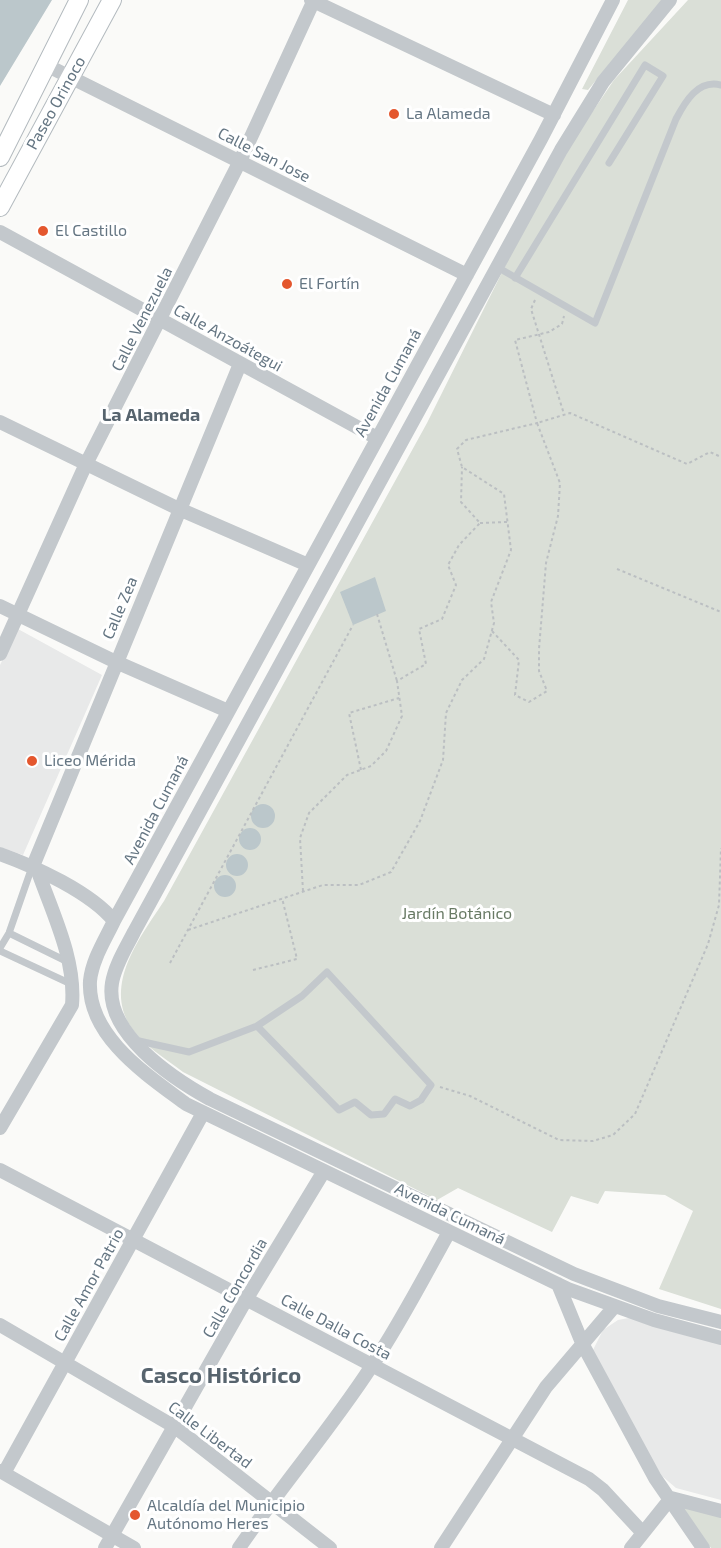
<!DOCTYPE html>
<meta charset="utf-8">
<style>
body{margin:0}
canvas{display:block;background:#fafaf8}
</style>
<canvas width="721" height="1548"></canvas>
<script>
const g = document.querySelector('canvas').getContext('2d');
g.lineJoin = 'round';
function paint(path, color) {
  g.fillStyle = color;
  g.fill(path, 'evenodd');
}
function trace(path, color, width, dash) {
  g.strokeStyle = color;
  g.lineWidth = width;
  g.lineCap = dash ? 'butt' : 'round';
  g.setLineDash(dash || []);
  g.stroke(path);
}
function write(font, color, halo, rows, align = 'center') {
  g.font = font + ' "Exo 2",sans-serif';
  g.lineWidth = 6;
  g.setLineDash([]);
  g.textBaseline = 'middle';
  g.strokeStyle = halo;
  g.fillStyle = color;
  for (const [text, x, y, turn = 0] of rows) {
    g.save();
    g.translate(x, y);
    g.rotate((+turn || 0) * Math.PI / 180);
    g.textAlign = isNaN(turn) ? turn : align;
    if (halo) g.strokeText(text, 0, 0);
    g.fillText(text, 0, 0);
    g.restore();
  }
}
paint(new Path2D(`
 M 18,629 L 102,675 L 23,855 L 0,847 L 0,665 Z
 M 634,1317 L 721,1343 L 721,1500 L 676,1488 L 662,1476 L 592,1366 L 593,1350 L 603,1330 L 618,1320 Z`), '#e8e9e9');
paint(new Path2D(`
 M 628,0 L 662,0 L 588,90 L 582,89 Z
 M 688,0 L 721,0 L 721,1309 L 659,1289 L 693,1211 L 665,1195 L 605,1191 L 598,1204 L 571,1196 L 552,1232 L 458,1188 L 437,1200 L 183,1072 C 166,1059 143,1045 131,1027 C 103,984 141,936 164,901 L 427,423 L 553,170 L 614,80 Z
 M 677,1501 L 721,1514 L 721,1548 L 711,1548 Z`), '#dadfd7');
paint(new Path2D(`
 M 0,0 L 52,0 L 0,86 Z
 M 375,577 L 386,611 L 353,625 L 340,592 Z
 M251 816a12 12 0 1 1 24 0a12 12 0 1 1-24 0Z
 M239 839a11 11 0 1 1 22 0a11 11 0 1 1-22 0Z
 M226 865a11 11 0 1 1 22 0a11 11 0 1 1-22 0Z
 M214 886a11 11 0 1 1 22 0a11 11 0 1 1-22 0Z`), '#bbc7cb');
const secondary = new Path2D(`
 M 0,157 L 79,0
 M 0,207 L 112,0`);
trace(secondary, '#b3babf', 20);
trace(new Path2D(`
 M 535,300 L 531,309 L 564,414
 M 480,523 L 507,522
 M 617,569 L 721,612
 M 377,614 L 397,681
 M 492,631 L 519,660 L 515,695 L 529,702 L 547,691 L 539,671 L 539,649 L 546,563 L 558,516 L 560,483 L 537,423 L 570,413 L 687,464 L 710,452 L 721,457
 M 361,770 L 349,713 L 399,698
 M 303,891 L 300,838 L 309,813 L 347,775 L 371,766 L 386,751 L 402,716 L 397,681 L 426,664 L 419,629 L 442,619 L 456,585 L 448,565 L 459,545 L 480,523 L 461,502 L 462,467
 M 188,930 L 323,885 L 359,885 L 391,872 L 420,821 L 443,760 L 446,713 L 462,680 L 484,659 L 494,623 L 491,602 L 511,550 L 504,494 L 462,467 L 457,449 L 466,440 L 537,423 L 515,340 L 549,332 L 562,324 L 564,316
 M 170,963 L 353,625
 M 253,970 L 297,959 L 282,898
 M 440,1087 L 470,1096 L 559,1140 L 593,1141 L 613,1135 L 635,1114 L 708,944 L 719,905 L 721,848`), '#bbbfc2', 2, [3, 3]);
trace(new Path2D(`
 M 497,267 L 595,323 L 676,119 C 685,102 698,79 721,85
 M 515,278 L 645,65 L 663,76 L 609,163
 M 9,933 L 68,962
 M 0,948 L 9,933 L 32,867
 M 0,951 L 71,984
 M 139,1041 L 189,1052 L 257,1026 L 302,996 L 327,972 L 431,1085 L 421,1100 L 410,1106 L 395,1099 L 384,1114 L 371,1115 L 355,1102 L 339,1110 L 257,1026`), '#c3c8cc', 7);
trace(new Path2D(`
 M 311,0 L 554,115
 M 613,0 L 541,139 L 114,921 C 105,940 92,960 90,981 C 87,1036 147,1075 186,1104 L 568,1289 L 654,1320 L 721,1338
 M 670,0 L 603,82 L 561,150 L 134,932 C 126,948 115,965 112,983 C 104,1033 172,1078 210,1099 L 574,1274 L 658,1306 L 721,1322
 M 46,65 L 467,275
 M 0,232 L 377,438
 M 0,422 L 179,509 L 308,565
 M 0,606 L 116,662 L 228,711
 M 0,654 L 85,466 L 240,161 L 314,0
 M 0,854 C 34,866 92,893 114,921
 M 33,866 L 240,364
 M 0,1128 L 72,1005 C 76,959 52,912 37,869
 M 0,1170 L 589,1479 L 603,1490 L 642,1532
 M 558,1284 L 583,1345 L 655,1478 L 703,1548
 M 0,1325 L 175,1427 L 330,1548
 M 0,1471 L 134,1548
 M 4,1473 L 203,1113
 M 105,1548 L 247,1298 L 324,1171
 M 239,1548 C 281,1486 330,1430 371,1367 C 400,1324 424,1277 449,1232
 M 441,1548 L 546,1387 L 614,1307
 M 631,1548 L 671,1498 L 721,1511`), '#c3c8cc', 14);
trace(secondary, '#fff', 18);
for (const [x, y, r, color] of [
 [394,114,6,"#e4572e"],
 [43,231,6,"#e4572e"],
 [287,284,6,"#e4572e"],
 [32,761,6,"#e4572e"],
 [135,1515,6,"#e4572e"]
]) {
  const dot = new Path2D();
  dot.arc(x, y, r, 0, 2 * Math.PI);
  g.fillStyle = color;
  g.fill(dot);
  trace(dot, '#fff', 2);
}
write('16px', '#657683', '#fff', [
 ["Paseo Orinoco",56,103,-61],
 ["Calle San Jose",264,155,27],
 ["Calle Venezuela",142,319,-63],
 ["Calle Anzoátegui",228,338,29],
 ["Avenida Cumaná",388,383,-61],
 ["Calle Zea",120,608,-67],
 ["Avenida Cumaná",156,810,-62],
 ["Avenida Cumaná",450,1214,26],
 ["Calle Amor Patrio",89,1285,-61],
 ["Calle Concordia",235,1288,-60],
 ["Calle Dalla Costa",336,1327,28],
 ["Calle Libertad",210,1435,37]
]);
write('16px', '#657683', '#fff', [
 ["La Alameda",406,114],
 ["El Castillo",55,231],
 ["El Fortín",299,284],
 ["Liceo Mérida",44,761],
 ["Alcaldía del Municipio",147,1506],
 ["Autónomo Heres",147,1524]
], 'left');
write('16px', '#687a64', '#fff', [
 ["Jardín Botánico",457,914]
]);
write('bold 18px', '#57646e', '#fff', [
 ["La Alameda",151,415]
]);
write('bold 22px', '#57646e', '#fff', [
 ["Casco Histórico",221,1376]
]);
</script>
